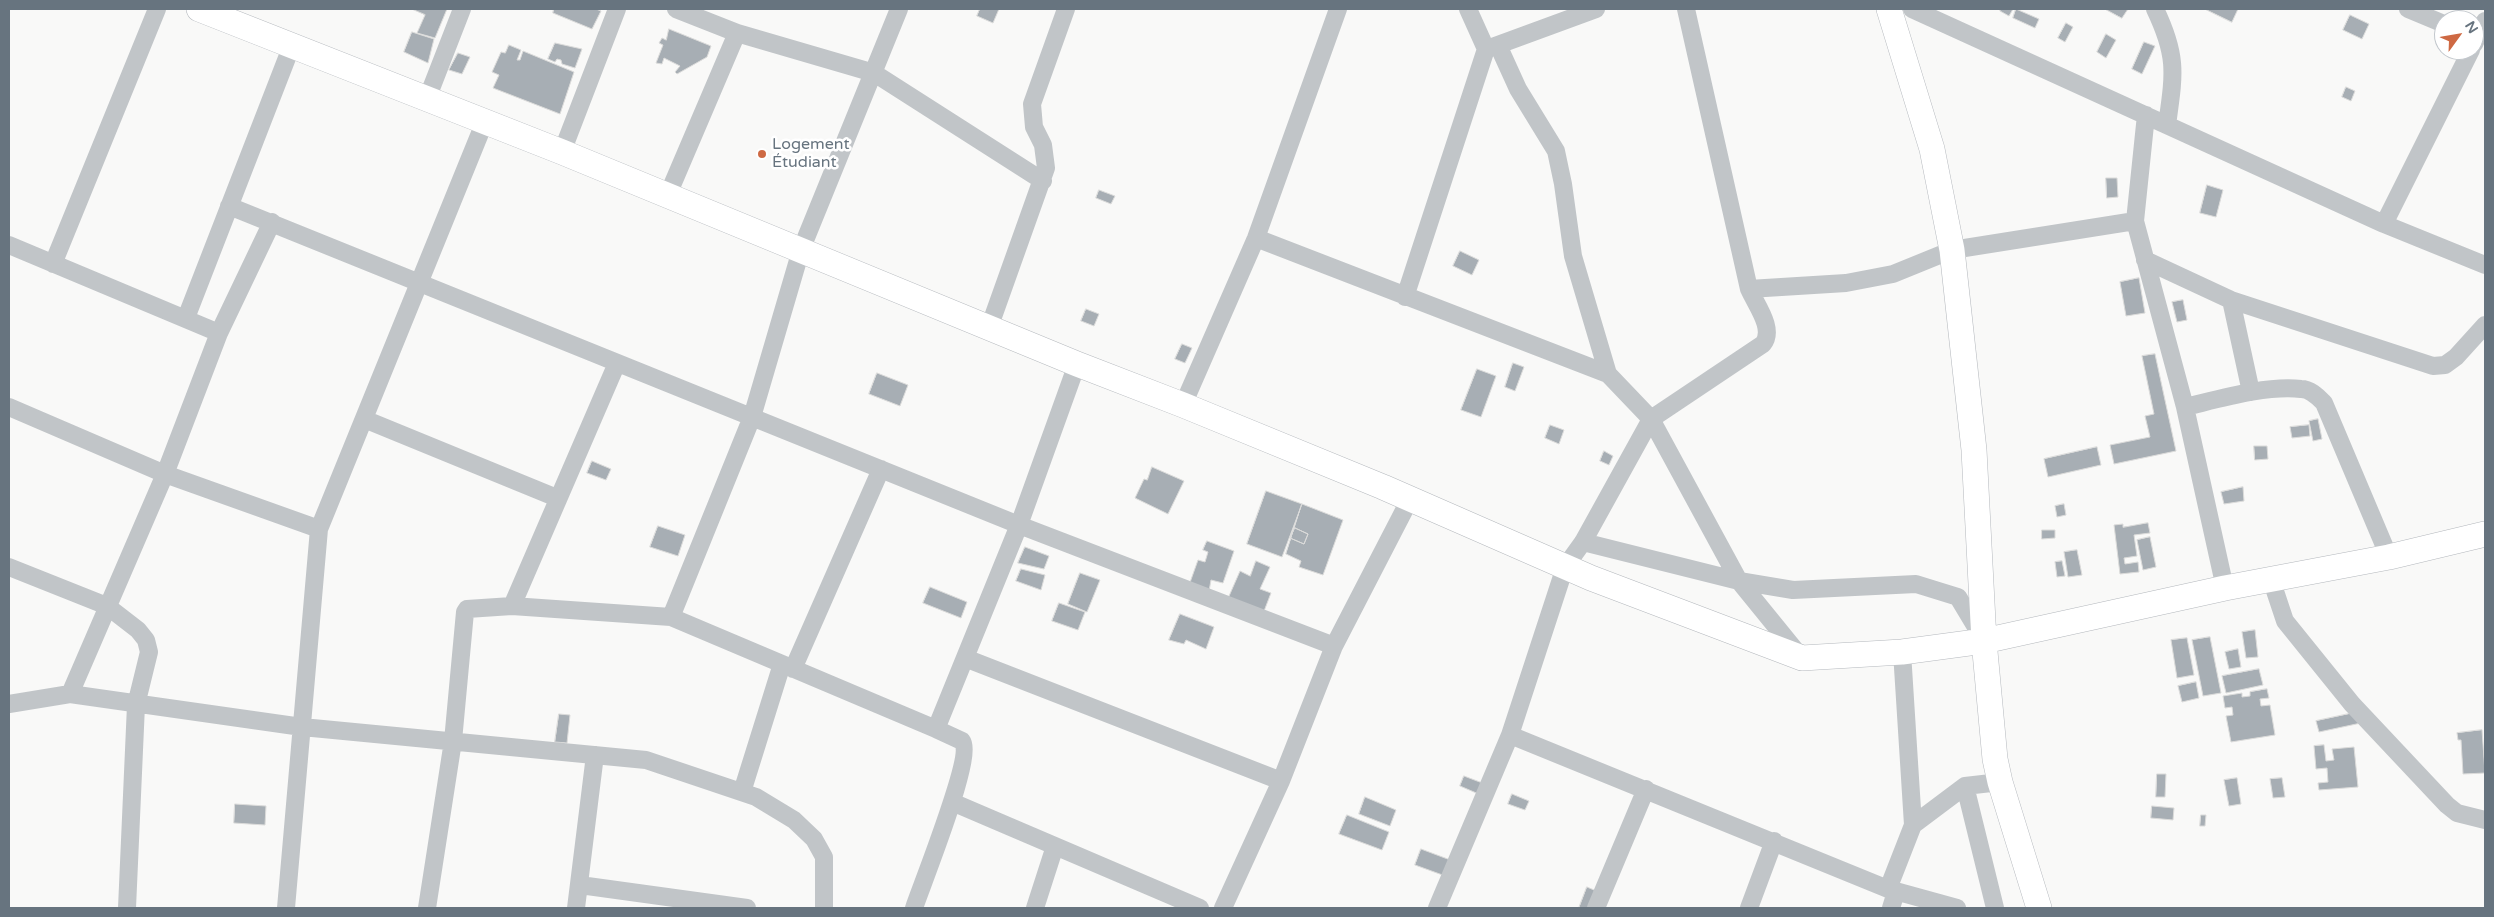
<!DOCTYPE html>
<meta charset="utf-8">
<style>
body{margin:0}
#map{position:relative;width:2494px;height:917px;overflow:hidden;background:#f9f9f8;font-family:"Varela Round",sans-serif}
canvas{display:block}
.frame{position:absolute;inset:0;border:10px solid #67747f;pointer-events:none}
.north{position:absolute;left:2434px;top:10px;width:50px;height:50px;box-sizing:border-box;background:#fff;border:1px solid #c2c7cc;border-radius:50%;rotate:58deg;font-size:14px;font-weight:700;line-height:20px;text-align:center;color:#67747f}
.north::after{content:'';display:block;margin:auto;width:18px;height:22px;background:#ce6943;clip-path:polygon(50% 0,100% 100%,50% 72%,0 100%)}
</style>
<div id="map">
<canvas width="2494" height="917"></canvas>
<div class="frame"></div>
<div class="north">N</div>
</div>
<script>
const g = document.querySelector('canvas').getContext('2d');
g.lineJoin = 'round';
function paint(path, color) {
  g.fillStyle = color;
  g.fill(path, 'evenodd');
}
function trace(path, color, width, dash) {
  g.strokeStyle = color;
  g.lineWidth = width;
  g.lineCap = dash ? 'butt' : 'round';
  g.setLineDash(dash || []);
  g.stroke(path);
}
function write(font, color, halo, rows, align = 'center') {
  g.font = font + ' "Varela Round",sans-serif';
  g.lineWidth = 5;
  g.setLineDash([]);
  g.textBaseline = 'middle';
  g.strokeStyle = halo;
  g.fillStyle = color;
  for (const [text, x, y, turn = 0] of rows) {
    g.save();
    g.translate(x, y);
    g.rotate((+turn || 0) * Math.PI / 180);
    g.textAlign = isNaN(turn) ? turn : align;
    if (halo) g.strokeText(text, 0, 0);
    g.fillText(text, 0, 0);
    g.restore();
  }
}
const building = new Path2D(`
 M 412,9 L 447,9 L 435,38 L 417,33 L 425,15 Z
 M 554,9 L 596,9 L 601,11 L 592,29 L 553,13 Z
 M 980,9 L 999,9 L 993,23 L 977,16 Z
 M 2001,9 L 2013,9 L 2009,16 L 2000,11 Z
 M 2016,9 L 2039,19 L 2035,28 L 2013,18 Z
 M 2105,9 L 2128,9 L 2122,18 Z
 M 2205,9 L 2238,9 L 2232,22 Z
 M 2350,15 L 2369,24 L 2362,39 L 2343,30 Z
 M 2066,23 L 2073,27 L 2065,42 L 2058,38 Z
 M 669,29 L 711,46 L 707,57 L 677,74 L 675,72 L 680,66 L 664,58 L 662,64 L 656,63 L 663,45 L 659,43 L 662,38 L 666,40 Z
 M 412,32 L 434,39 L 428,63 L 404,52 Z
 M 2106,34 L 2116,40 L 2106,58 L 2097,52 Z
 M 2144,42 L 2155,46 L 2142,74 L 2132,69 Z
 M 555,43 L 582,49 L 575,68 L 562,64 L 561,60 L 557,59 L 555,62 L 548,59 Z
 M 509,45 L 521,50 L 517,60 L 520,60 L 523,51 L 574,72 L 560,114 L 493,88 L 499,75 L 492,72 L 501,52 L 505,53 Z
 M 458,53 L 470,57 L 462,74 L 449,70 Z
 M 2346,87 L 2355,91 L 2351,101 L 2342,97 Z
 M 2106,178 L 2117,178 L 2118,197 L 2107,198 Z
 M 2207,185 L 2223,190 L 2216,217 L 2200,213 Z
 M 1099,190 L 1115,196 L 1111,204 L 1096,198 Z
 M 1460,251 L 1479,260 L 1472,275 L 1453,266 Z
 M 2139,278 L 2145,313 L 2126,316 L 2120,282 Z
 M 2183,300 L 2187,320 L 2177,322 L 2172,302 Z
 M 1086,309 L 1099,314 L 1094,326 L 1081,321 Z
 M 1182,344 L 1192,348 L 1185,363 L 1175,359 Z
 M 2155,354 L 2176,451 L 2114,464 L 2110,445 L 2150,437 L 2145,416 L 2154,414 L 2142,356 Z
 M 1513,363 L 1524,367 L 1515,391 L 1505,387 Z
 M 1477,369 L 1496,376 L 1481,417 L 1461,410 Z
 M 877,373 L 908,385 L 900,406 L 869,394 Z
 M 2318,419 L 2322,439 L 2313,441 L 2309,421 Z
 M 1550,425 L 1564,430 L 1559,444 L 1545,438 Z
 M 2309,425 L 2310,436 L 2292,438 L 2290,427 Z
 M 2254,446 L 2267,446 L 2268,459 L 2255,460 Z
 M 2097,447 L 2101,465 L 2048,477 L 2044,459 Z
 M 1604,451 L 1613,456 L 1609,465 L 1600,461 Z
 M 592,461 L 611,469 L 606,480 L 587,473 Z
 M 1152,467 L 1184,481 L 1168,514 L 1135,498 L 1144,479 L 1147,480 Z
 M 2243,487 L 2244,501 L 2224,504 L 2221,492 Z
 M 1266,491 L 1302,504 L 1282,557 L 1247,544 Z
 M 1302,504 L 1343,520 L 1323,575 L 1299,567 L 1301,561 L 1286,554 ZM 1295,528 L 1308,534 L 1304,544 L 1290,538 Z
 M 2064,504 L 2066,515 L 2057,517 L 2055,506 Z
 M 2148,523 L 2150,533 L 2134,535 L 2137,556 L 2124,558 L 2125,564 L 2138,562 L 2139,572 L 2120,574 L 2114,525 L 2123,524 L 2123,527 Z
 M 658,526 L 685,535 L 678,556 L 650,547 Z
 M 1295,528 L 1308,534 L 1304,544 L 1290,538 Z
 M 2042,530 L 2055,530 L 2055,538 L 2042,539 Z
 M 2150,537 L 2156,567 L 2143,570 L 2137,540 Z
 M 1207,541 L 1234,551 L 1223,583 L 1211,580 L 1208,597 L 1188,588 L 1198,560 L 1205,562 L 1208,552 L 1203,550 Z
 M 1025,547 L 1049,556 L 1044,569 L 1018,563 Z
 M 2077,550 L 2082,575 L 2068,577 L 2064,552 Z
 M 1256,561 L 1270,567 L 1260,589 L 1271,593 L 1261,619 L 1226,603 L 1240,571 L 1250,576 Z
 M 2062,561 L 2065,576 L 2057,577 L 2055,562 Z
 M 1021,569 L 1045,575 L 1041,590 L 1016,581 Z
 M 1080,573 L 1100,580 L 1087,612 L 1068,604 Z
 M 930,587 L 967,602 L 961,618 L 923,603 Z
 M 1059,603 L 1085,612 L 1078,630 L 1052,621 Z
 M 1180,614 L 1214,627 L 1206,649 L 1186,640 L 1184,644 L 1169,640 Z
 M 2255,630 L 2258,657 L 2246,658 L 2242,632 Z
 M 2210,637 L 2221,693 L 2203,696 L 2192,640 Z
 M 2187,638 L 2194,675 L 2177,678 L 2171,640 Z
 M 2238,649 L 2241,667 L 2229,669 L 2225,652 Z
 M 2259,669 L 2263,685 L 2226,693 L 2222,676 Z
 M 2196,682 L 2199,698 L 2182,702 L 2178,686 Z
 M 2267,689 L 2269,698 L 2260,699 L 2261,706 L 2270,705 L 2275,735 L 2231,742 L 2226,716 L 2233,715 L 2232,707 L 2225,708 L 2223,696 L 2242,693 L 2242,697 L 2250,696 L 2250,692 Z
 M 2358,712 L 2361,723 L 2319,732 L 2316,721 Z
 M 559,714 L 570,715 L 567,743 L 555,742 Z
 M 2482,730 L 2485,773 L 2463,774 L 2461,740 L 2458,740 L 2457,733 Z
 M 2324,745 L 2326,761 L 2334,760 L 2332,749 L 2354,747 L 2358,787 L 2319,790 L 2318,783 L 2328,782 L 2327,768 L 2316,769 L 2314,746 Z
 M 2157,774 L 2166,774 L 2165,797 L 2156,797 Z
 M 1464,776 L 1485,784 L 1481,795 L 1460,786 Z
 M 2237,778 L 2241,804 L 2229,806 L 2224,780 Z
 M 2282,778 L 2285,797 L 2273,798 L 2270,779 Z
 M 1512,794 L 1529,801 L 1525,810 L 1508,804 Z
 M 1365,797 L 1396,810 L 1390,826 L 1359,814 Z
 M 235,804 L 266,806 L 265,825 L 234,823 Z
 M 2152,806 L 2174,808 L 2173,820 L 2151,818 Z
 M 1347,815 L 1389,832 L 1382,850 L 1339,834 Z
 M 2201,815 L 2206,815 L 2205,826 L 2200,826 Z
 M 1421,849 L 1453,861 L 1448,877 L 1415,865 Z
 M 1587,887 L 1601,893 L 1595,908 L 1579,908 Z`);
paint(building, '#a7aeb4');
trace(building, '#dbdbda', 1);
const secondary = new Path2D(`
 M 199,9 L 562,152 L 1077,364 L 1183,405 L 1383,487 L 1591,578 L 1802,658 L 1902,652 L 1984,641 L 2225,588 L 2389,557 L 2485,534
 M 1889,9 L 1932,149 L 1952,250 L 1974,450 L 1984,641 L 1995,759 L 2000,782 L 2039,908`);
trace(secondary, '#b4b8bd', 26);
trace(new Path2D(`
 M 676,9 L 737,33 L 874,73 L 1043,181
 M 1912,9 L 2384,224 L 2485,265
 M 2155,9 C 2178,57 2174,74 2167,125
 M 2408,9 L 2444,24
 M 2474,44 L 2485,21
 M 1498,45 L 1518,89 L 1556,151 L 1563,184 L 1573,256 L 1608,374
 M 1487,49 L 1596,9
 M 427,99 L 462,9
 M 2146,115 L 2135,221 L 2185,407 L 2225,588
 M 562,152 L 617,9
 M 667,197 L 737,33
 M 229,206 L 1019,525 L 1334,646
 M 2384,224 L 2471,50
 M 1256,238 L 1608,374 L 1651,419 L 1739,581 L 1800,656
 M 9,245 L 219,333
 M 2145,260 L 2231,300 L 2433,366 L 2445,365 L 2456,357 L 2485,325
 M 53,264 L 157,9
 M 1749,289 L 1846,283 L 1893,274 L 1952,250 L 2135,221
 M 1405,297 L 1486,49 L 1468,9
 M 2231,300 L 2251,392
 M 186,318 L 292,45
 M 989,328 L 1046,168 L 1043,145 L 1034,127 L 1032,104 L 1066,9
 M 1183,405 L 1256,238 L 1338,9
 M 9,407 L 165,474 L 319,529
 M 2185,407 C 2219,399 2266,385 2301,389 C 2311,389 2318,397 2324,403 L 2389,557
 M 364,419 L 557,498
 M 1583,542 L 1739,581 L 1793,590 L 1916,584 L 1958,597 L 1982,637
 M 9,567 L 107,606 L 138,630 L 146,640 L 149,652 L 136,705 L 127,908
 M 2271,579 L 2285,621 L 2352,704 L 2447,805 L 2457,813 L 2485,820
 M 512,606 L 617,363
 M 671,617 L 752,417 L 801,250 L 899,9
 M 965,658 L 1281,781
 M 793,669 L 881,469
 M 70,694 L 165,474 L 219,333 L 272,222
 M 9,704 L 70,694 L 302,727 L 646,760 L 756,797 L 794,820 L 814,839 L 824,857 L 824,908
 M 1510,735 L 1888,889 L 1957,908
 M 1965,786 L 1995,908
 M 742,792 L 782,664
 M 952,802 L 1200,908
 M 1913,825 L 1965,786 L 2000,782
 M 580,885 L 747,908
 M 1888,889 L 1913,825 L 1902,652
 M 286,908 L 319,529 L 485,121
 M 427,908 L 453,741 L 465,612 L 467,609 L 512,606 L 671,617 L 936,729
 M 576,908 L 595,755
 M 914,908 C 922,884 974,756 962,741 L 936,729 L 1019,525 L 1077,364
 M 1035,908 L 1055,846
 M 1223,908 L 1281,781 L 1334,646 L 1410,499
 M 1437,908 L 1510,735 L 1565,567 L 1583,542 L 1651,419 L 1763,344 C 1775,329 1756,305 1749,289 L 1686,9
 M 1596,908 L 1646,789
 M 1749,908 L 1774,841
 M 1891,908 L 1896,892`), '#c1c5c8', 18);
trace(secondary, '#fff', 25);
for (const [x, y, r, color] of [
 [762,154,5,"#ce6943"]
]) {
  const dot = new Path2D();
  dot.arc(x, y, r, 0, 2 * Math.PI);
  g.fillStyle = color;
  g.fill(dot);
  trace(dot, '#fff', 2);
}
write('16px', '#67747f', '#fff', [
 ["Logement",772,145],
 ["Étudiant",772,163]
], 'left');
</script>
